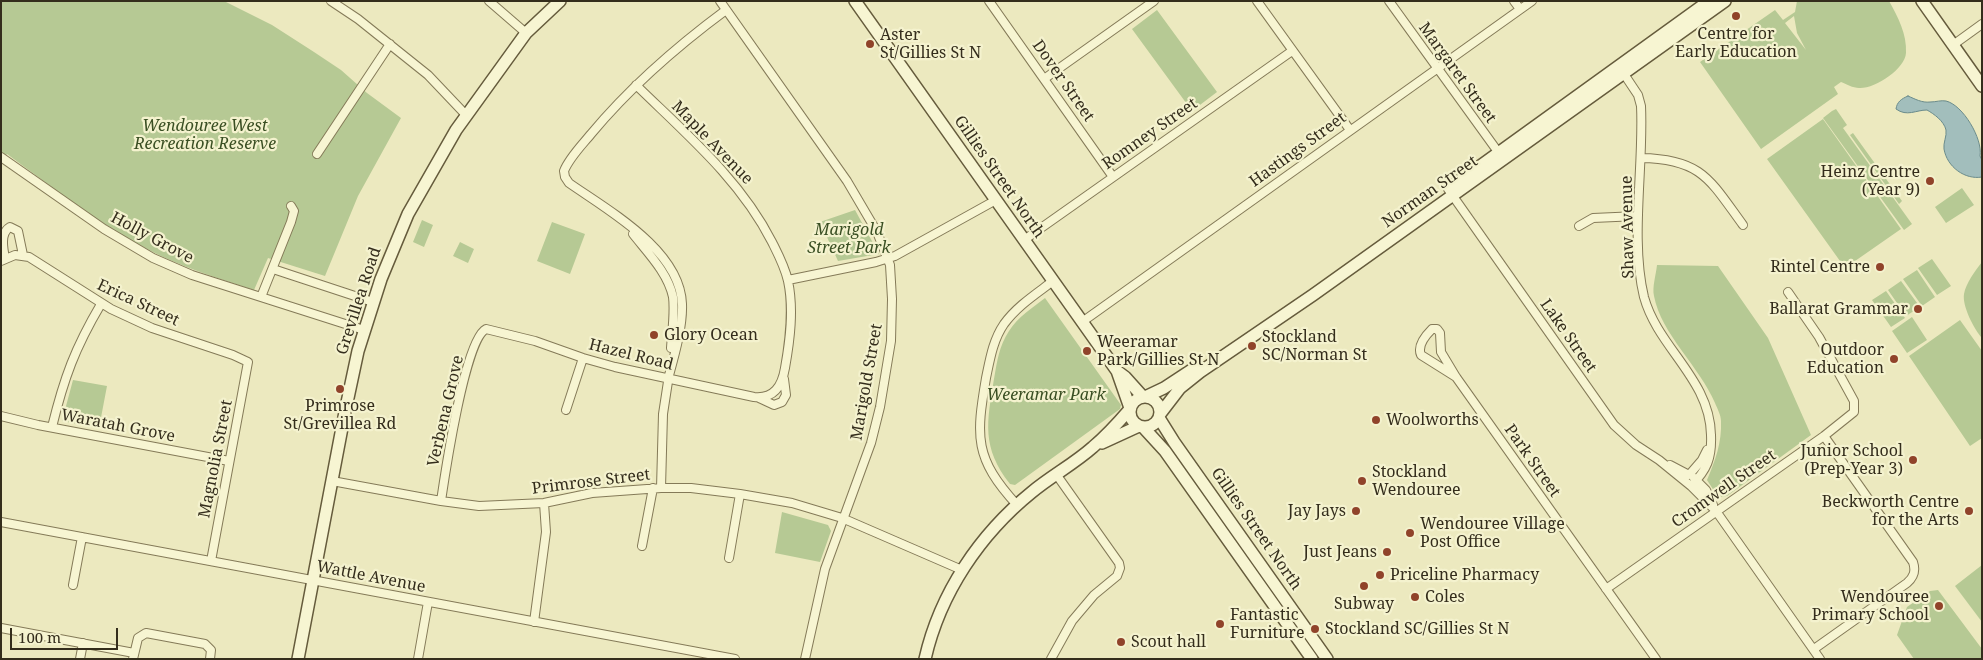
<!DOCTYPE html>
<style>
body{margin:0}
#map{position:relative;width:1983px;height:660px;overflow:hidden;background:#ece9bf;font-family:"Noto Serif",serif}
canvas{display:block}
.frame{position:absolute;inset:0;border:2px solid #342d1c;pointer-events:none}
.scale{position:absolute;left:10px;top:628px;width:108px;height:22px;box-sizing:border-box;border:2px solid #342d1c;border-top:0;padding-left:6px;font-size:15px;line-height:18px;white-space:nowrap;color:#342d1c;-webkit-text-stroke:4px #f4f2ce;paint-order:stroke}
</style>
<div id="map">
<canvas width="1983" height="660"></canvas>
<div class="frame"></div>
<div class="scale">100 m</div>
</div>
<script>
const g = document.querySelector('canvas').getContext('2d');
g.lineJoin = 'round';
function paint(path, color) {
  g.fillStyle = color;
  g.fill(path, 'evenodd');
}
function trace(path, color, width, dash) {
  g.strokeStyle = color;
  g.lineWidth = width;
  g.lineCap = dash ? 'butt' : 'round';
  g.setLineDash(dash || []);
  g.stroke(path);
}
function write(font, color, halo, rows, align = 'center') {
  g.font = font + ' "Noto Serif",serif';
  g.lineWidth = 4.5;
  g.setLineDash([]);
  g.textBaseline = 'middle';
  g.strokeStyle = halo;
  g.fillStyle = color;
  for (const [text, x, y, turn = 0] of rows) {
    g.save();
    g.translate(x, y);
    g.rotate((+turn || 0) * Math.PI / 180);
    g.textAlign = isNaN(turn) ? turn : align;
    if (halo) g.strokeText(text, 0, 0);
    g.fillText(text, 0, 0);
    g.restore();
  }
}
paint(new Path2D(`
 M 1,1 L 224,1 L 272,25 L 314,52 L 341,70 L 367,93 L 401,118 L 358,196 L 325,276 L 268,258 L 254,290 C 217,278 181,267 147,249 C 97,223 52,187 7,154 L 1,161 Z
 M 1797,1 L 1889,1 C 1898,17 1907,34 1906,53 C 1905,69 1875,89 1859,88 C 1853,88 1846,84 1841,82 L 1834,87 L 1838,94 L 1761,149 L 1700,62 L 1775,10 L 1783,20 L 1795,12 ZM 1794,16 L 1797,33 L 1806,50 L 1785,23 Z
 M 1157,10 L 1217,92 L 1192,111 L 1132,29 Z
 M 1836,109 L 1847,125 L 1843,128 L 1912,224 L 1904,230 L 1823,118 L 1832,111 L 1840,122 L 1832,111 Z
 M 1823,119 L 1901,229 L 1845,268 L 1767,159 Z
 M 1853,133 L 1902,201 L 1899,204 L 1850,135 Z
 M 1962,188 L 1974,205 L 1946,223 L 1935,207 Z
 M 855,210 L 879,254 L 838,261 L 820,222 Z
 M 422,220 L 433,225 L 424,247 L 413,242 Z
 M 552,222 L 585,234 L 570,274 L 537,261 Z
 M 460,242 L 474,249 L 468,263 L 453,256 Z
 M 1932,259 L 1951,286 L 1937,295 L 1918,268 Z
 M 1982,262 L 1982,338 C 1974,329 1962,306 1964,294 C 1966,283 1975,271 1982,262 Z
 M 1657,265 L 1718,266 L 1768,338 L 1811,435 L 1727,496 L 1718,497 L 1707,480 C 1715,461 1722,443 1721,421 C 1721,415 1717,408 1715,403 C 1700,367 1661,334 1654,296 C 1652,287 1656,275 1657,265 Z
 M 1917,270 L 1935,297 L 1922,306 L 1903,279 Z
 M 1901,281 L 1920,307 L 1906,316 L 1888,290 Z
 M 1886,291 L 1905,318 L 1891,327 L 1872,300 Z
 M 1045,298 L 1121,405 L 1120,409 L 1015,485 L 1010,484 C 981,447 987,422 994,379 C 997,362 999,346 1009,331 C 1018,317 1032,308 1045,298 Z
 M 1912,317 L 1927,340 L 1907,353 L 1892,331 Z
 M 1960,320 L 1982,351 L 1982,438 L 1970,446 L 1909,356 Z
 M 73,380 L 107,386 L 99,428 L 62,421 Z
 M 782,512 L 828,525 L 831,531 L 820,562 L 775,553 Z
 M 1982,565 L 1982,622 L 1955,586 Z
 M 1938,590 L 1982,649 L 1982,659 L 1914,659 L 1897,635 L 1907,607 L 1930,591 Z`), '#b6c994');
const water = new Path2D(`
 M 1908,96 C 1915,99 1922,103 1930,102 C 1936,102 1941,100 1946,101 C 1963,105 1983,139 1980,156 L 1982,160 L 1982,177 C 1965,180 1947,167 1944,149 C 1943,143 1947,136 1946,130 C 1944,121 1934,114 1927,110 C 1916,110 1907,117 1896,109 C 1897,102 1901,99 1908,96 Z`);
paint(water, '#a2bebc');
trace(water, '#6a8b8b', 1);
const street = new Path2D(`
 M 331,1 L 358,19 L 428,75 L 466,115
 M 489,1 L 526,33
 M 720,1 L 847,181 L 877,232 L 890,265 L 892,299 L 891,341 L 880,407 L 871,443 L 825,569 L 805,659
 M 989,1 L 1113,177
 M 1257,1 L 1350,130
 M 1389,1 L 1501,156
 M 1514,1 L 1520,9
 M 1953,45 L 1982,24
 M 1622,71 L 1638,95 L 1641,106 C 1644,166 1630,239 1644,297 C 1658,348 1710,379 1711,435 C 1712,458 1707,470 1691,486
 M 1044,79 L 1154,1
 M 317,154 L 390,44
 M 1,157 L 104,229 L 153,258 L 192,275 L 364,330
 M 1641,158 C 1702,159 1710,180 1743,225
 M 1448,189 L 1614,425 L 1636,445 L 1659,460 L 1691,486 L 1716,511 L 1820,659
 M 1579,226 L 1593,218 L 1638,216
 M 633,234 C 648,253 668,273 673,297 C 675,313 672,332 671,348
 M 1024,240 L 1292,51
 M 5,258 C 3,248 0,233 10,227 L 18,231 L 23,255
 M 1,261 L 15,255 L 29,257 L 111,309 L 152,328 L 233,355 L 248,362 L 211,561
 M 273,269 L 373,302
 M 788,280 L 876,262 L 895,256 L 996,200
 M 261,297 L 291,222 L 294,211 L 291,206
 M 1082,322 L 1532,1
 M 1456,377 L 1421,355 C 1417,346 1425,336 1432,329 L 1437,329 L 1440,333 L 1441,352 L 1456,377 L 1656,659
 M 668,379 C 674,357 683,327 682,304 C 680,250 609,211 569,183 L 565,177 L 564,171 C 569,158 582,145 591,134 C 631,86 676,47 726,10
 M 759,398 L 774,405 L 782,402 L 786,395 L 784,379
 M 566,410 L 583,358
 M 1,416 L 38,425 L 229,461
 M 52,427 C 64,378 75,348 101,304
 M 1670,465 L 1689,475 L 1702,460 L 1707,450
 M 1694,478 L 1706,490 L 1713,505
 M 332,481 L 441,501 L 479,506 L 544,503 L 592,493 L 661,488 L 691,488 L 740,494 L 792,503 L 842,518 L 962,570
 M 661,488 L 663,414 L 669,375
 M 441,501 C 445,474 465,339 486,329 L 535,341 L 583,358 L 615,367 L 754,397 C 774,399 782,386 785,368 C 790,340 794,309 788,281 C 785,267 778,254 772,242 C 740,179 685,133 636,85
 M 1017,505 C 974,458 976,437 986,378 C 990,359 993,340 1004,324 C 1017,306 1036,294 1053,281
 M 1,522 L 735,659
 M 642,546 L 653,488
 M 729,558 L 740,494
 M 73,585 L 82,537
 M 1606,589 L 1824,436 L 1854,412 L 1854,401 L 1819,337 L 1788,292
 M 534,622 L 546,532 L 544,503
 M 1,628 L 134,653
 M 1814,649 L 1907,583 C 1914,577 1916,571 1913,562 L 1824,436
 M 80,659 L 83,643
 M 133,659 L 138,638 L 146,633 L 205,644 L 211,650 L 210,659
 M 418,659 L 428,602
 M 1051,659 L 1072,621 L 1094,595 L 1117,576 L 1120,568 L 1119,563 L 1056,474`);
const secondary = new Path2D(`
 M 855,1 L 1117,371 L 1125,377 L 1143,397
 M 1922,1 L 1982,86
 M 1454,185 L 1709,1
 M 1117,371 L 1130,408
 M1130 412a15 15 0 1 1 30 0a15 15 0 1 1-30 0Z
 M 1145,397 L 1164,388 L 1196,367
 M 1160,414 L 1180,388 L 1200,372 L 1313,295 L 1725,1
 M 1159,418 L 1174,442 L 1327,659
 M 1143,427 L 1165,451 L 1312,659
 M 1102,443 L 1139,426
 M 298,659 L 345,412 L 358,351 L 381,279 L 408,214 L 456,130 L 526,33 L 560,1
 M 925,659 C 940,593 980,534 1032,492 C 1051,476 1074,464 1093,447 C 1106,436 1118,423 1130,409`);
trace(street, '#847a58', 10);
trace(secondary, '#655b3c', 14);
trace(street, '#f7f5d2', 8);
trace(secondary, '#f7f5d2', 11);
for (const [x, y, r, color] of [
 [1736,16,5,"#90432a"],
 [870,44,5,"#90432a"],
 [1930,181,5,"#90432a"],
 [1880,267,5,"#90432a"],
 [1918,309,5,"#90432a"],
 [654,335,5,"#90432a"],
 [1252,346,5,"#90432a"],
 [1087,351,5,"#90432a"],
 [1894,359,5,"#90432a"],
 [340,389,5,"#90432a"],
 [1376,420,5,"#90432a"],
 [1913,460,5,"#90432a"],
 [1362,481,5,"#90432a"],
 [1356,511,5,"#90432a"],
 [1969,511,5,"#90432a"],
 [1410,533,5,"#90432a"],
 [1387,552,5,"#90432a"],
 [1380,575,5,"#90432a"],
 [1364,586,5,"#90432a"],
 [1415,597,5,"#90432a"],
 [1939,606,5,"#90432a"],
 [1220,624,5,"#90432a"],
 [1315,629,5,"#90432a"],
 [1121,642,5,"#90432a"]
]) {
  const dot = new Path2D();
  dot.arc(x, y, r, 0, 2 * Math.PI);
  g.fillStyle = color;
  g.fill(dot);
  trace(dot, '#f4f2ce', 2);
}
write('16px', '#342d1c', '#f4f2ce', [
 ["Centre for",1736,34,"center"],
 ["Early Education",1736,52,"center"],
 ["Aster",880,35],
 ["St/Gillies St N",880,53],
 ["Heinz Centre",1920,172,"right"],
 ["(Year 9)",1920,190,"right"],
 ["Rintel Centre",1870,267,"right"],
 ["Ballarat Grammar",1908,309,"right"],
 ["Glory Ocean",664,335],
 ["Stockland",1262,337],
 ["SC/Norman St",1262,355],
 ["Weeramar",1097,342],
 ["Park/Gillies St N",1097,360],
 ["Outdoor",1884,350,"right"],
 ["Education",1884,368,"right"],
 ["Primrose",340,406,"center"],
 ["St/Grevillea Rd",340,424,"center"],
 ["Woolworths",1386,420],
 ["Junior School",1903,451,"right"],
 ["(Prep-Year 3)",1903,469,"right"],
 ["Stockland",1372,472],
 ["Wendouree",1372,490],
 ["Beckworth Centre",1959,502,"right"],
 ["for the Arts",1959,520,"right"],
 ["Jay Jays",1346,511,"right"],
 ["Wendouree Village",1420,524],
 ["Post Office",1420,542],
 ["Just Jeans",1377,552,"right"],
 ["Priceline Pharmacy",1390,575],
 ["Coles",1425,597],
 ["Wendouree",1929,597,"right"],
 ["Primary School",1929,615,"right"],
 ["Subway",1364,604,"center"],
 ["Fantastic",1230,615],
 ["Furniture",1230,633],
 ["Stockland SC/Gillies St N",1325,629],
 ["Scout hall",1131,642]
], 'left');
write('16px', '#342d1c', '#f4f2ce', [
 ["Margaret Street",1457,73,54],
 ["Dover Street",1063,81,55],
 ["Romney Street",1150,134,-35],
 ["Maple Avenue",712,143,46],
 ["Hastings Street",1298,150,-36],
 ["Gillies Street North",999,177,55],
 ["Norman Street",1430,192,-35],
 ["Shaw Avenue",1628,227,-91],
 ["Holly Grove",152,238,28],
 ["Grevillea Road",359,301,-72],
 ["Erica Street",138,303,25],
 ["Lake Street",1568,336,55],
 ["Hazel Road",631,355,14],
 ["Marigold Street",867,382,-80],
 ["Verbena Grove",446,411,-77],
 ["Waratah Grove",118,426,11],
 ["Magnolia Street",216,459,-79],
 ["Park Street",1532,461,55],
 ["Primrose Street",591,482,-7],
 ["Cromwell Street",1724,489,-35],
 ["Gillies Street North",1256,529,55],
 ["Wattle Avenue",371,577,11]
]);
write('italic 16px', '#3a4f23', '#f4f2ce', [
 ["Wendouree West",205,126],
 ["Recreation Reserve",205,144],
 ["Marigold",849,230],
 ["Street Park",849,248],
 ["Weeramar Park",1046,395]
]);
</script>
